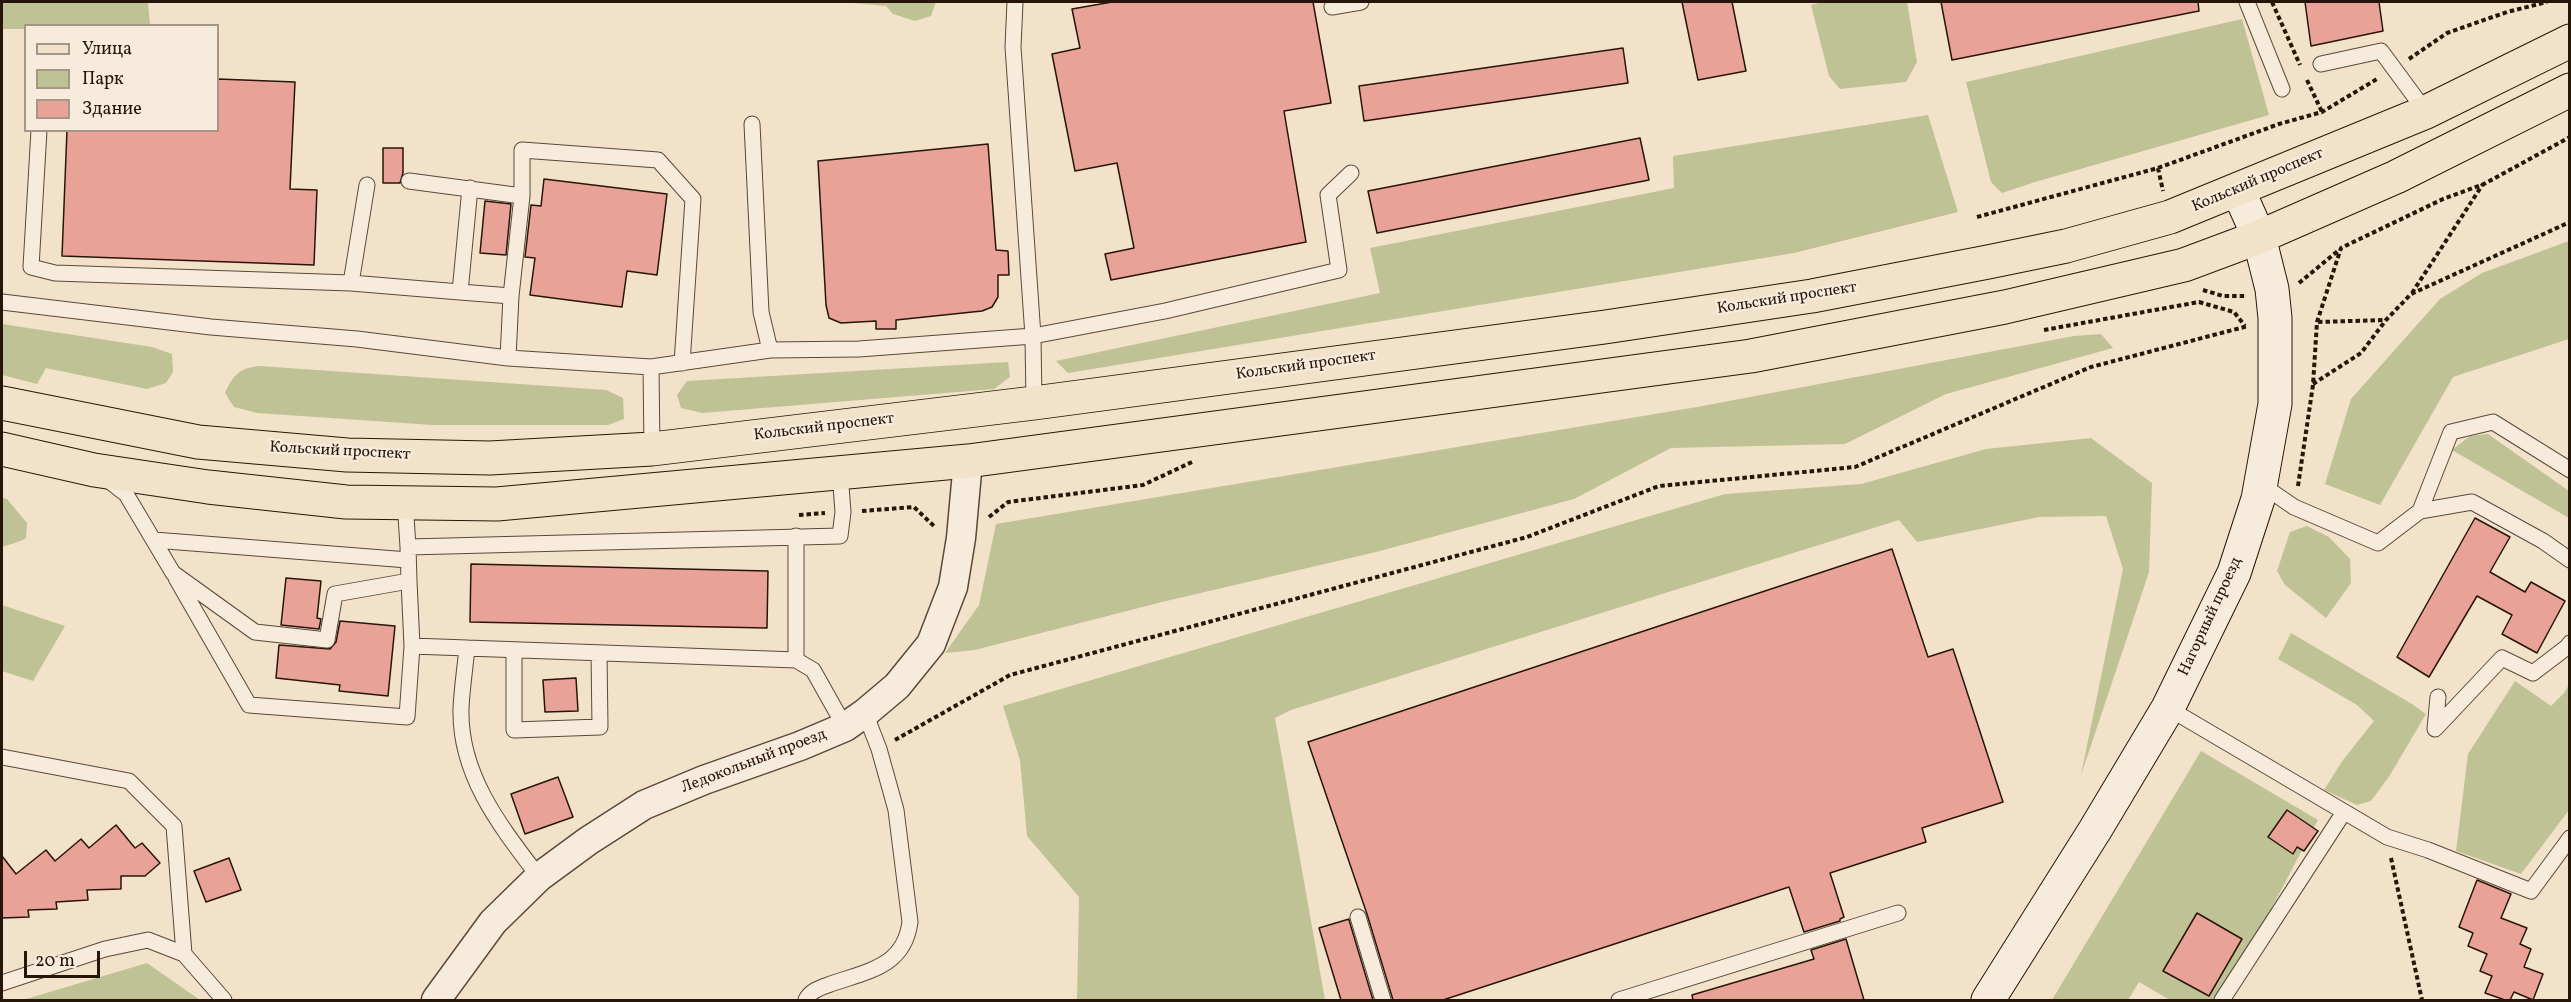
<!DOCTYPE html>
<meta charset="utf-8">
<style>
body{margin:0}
#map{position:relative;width:2571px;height:1002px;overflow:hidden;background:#f2e2c9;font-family:Vollkorn,serif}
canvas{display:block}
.frame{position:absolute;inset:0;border:3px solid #281509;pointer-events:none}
.legend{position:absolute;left:24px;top:24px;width:195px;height:108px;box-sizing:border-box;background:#f7ecdc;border:2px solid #a49688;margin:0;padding:8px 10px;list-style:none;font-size:18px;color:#281509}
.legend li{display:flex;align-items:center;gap:12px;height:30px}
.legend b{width:30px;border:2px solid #a49688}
.scale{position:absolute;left:24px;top:951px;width:76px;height:27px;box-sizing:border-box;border:3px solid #281509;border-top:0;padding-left:8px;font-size:18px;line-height:21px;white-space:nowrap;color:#281509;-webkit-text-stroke:4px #f7ecdc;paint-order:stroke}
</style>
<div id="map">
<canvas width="2571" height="1002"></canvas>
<div class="frame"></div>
<ul class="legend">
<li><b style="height:8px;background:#f2e2c9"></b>Улица</li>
<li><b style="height:16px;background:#bfc294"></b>Парк</li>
<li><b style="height:16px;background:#e9a298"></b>Здание</li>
</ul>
<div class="scale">20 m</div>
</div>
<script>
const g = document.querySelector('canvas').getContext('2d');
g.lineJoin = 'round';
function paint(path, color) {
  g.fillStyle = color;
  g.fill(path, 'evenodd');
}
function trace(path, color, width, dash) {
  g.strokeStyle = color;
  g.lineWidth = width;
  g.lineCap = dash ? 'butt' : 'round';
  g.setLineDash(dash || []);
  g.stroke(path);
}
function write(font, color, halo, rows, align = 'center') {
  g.font = font + ' Vollkorn,serif';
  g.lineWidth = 4.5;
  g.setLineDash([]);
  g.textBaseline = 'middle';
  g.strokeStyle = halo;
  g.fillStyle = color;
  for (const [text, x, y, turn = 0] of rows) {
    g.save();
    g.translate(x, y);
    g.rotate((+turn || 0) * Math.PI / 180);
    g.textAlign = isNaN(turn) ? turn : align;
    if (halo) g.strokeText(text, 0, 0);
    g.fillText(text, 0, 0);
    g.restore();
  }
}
paint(new Path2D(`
 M 2,2 L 148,2 L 150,25 L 26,26 L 25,29 L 2,29 Z
 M 841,2 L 936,2 L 931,16 L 915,21 L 893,14 L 886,6 Z
 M 1823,2 L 1907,2 L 1917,62 L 1906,82 L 1840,89 L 1829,76 L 1811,5 Z
 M 2242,19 L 2269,115 L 2035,182 L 2002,193 L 1991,182 L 1966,82 Z
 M 1928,115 L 1958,212 L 1794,253 L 1068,373 L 1056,361 L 1380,293 L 1370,248 L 1674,188 L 1673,156 Z
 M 2569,241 L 2569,339 L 2453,377 L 2380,505 L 2325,484 L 2351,399 L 2440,299 L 2482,273 Z
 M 2,324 L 152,347 L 172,354 L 173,372 L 166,383 L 147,389 L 46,368 L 37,384 L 2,375 Z
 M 2101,334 L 2113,348 L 1946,394 L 1845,444 L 1671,448 L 1574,499 L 1376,552 L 1162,602 L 975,650 L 945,653 L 979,605 L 996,524 L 1697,407 L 2074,336 Z
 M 1008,362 L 1010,377 L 994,389 L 702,413 L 681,408 L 677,395 L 687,381 Z
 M 259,366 L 606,390 L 623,398 L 624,419 L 608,425 L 433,425 L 257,413 L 234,407 L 225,393 C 233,375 240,368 259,366 Z
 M 2488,434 L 2569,491 L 2569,518 L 2452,450 L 2470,436 Z
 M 2091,438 L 2152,483 L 2149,572 L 2081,775 L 2123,569 L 2106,516 L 2039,517 L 1917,542 L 1899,520 L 1291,710 L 1275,718 L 1325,1000 L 1077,1000 L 1079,897 L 1027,836 L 1020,760 L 1003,706 L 1725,494 L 1861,484 L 1986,449 Z
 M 2,498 L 7,499 L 27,523 L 26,538 C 21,542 9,544 2,547 Z
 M 2307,526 L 2329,537 L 2350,559 L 2351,583 L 2326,618 L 2285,585 L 2277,571 L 2290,532 Z
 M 2,605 L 65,626 L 33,681 L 2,671 Z
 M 2291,633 L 2412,704 L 2426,714 L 2390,775 L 2371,801 L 2357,805 L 2324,790 L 2343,760 L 2374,721 L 2357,705 L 2278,659 Z
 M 2515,681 L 2551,706 L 2564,693 L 2570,683 L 2569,810 L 2521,874 L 2456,851 L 2468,754 Z
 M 2201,751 L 2318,820 L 2223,1000 L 2170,1000 L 2139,982 L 2128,1000 L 2052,1000 Z
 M 147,963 L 200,1000 L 23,1000 Z`), '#bfc294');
const building = new Path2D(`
 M 1112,2 L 1313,2 L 1331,103 L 1284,111 L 1306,242 L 1111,280 L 1105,254 L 1134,248 L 1117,163 L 1075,171 L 1052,54 L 1080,48 L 1072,9 Z
 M 1682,2 L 1732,2 L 1746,71 L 1698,80 Z
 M 1941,2 L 2198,2 L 2199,11 L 1952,60 Z
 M 2305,2 L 2379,2 L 2383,31 L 2311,46 Z
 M 1623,48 L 1628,83 L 1364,121 L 1359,86 Z
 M 218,79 L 295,82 L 290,189 L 317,190 L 314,265 L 62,256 L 67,130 L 218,130 Z
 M 1640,138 L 1649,180 L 1377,233 L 1368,191 Z
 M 988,144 L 996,250 L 1008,251 L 1009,275 L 998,275 L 998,297 L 992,307 L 982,311 L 896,320 L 896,329 L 876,329 L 876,321 L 841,323 L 829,318 L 826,305 L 818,161 Z
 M 383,148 L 403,148 L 403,173 L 400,183 L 383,183 Z
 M 544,179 L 667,194 L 657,275 L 627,271 L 622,307 L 530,295 L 535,258 L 525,257 L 531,205 L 541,206 Z
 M 485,201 L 511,204 L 506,255 L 480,253 Z
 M 2475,518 L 2510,537 L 2490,572 L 2525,592 L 2531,582 L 2565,601 L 2537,653 L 2502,634 L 2512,615 L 2477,596 L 2429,677 L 2397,657 Z
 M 1892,549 L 1928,657 L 1953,649 L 2003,802 L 1922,828 L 1926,842 L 1830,873 L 1844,917 L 1840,919 L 1840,921 L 1804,932 L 1789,887 L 1443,1000 L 1393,1000 L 1367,914 L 1308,742 Z
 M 471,564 L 768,571 L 767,628 L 470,622 Z
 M 286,578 L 321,581 L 317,618 L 321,619 L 319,629 L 281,625 Z
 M 340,621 L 395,626 L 388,696 L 339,691 L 340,685 L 276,678 L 279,645 L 330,649 L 336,642 Z
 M 576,678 L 578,711 L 545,712 L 543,680 Z
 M 558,777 L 573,817 L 525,834 L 511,794 Z
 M 2287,810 L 2318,831 L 2304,851 L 2297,847 L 2293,854 L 2268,837 Z
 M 116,825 L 135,848 L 142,843 L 160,863 L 145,876 L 121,876 L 121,889 L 87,890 L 88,900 L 56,902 L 57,909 L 28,910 L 29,917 L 2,918 L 2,856 L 16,874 L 46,850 L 55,861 L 81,839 L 89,848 Z
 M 229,858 L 241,890 L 206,902 L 194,871 Z
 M 2477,880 L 2511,894 L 2501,918 L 2527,928 L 2520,944 L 2531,949 L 2524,967 L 2543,974 L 2533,1000 L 2514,992 L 2510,1000 L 2505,1000 L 2485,993 L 2492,976 L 2480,971 L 2487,954 L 2468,946 L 2473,933 L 2459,927 Z
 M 2197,913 L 2242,939 L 2209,996 L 2163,971 Z
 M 1349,919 L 1349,920 L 1373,1000 L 1341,1000 L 1319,928 Z
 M 1846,939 L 1864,1000 L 1693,1000 L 1692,995 L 1814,959 L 1811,950 Z`);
paint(building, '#e9a298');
trace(building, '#281509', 1.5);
const lane = new Path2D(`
 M 2247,2 L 2282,89
 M 1332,7 L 1361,2
 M 2321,64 L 2381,51 L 2426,112
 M 752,124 L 761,312 L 770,350 L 859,349 L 1033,336 L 1013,47 L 1015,2
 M 39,130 L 31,267 L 55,273 L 351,283 L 460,292 L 470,188
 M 409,181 L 522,196 L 522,150 L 658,160 L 693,199 L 682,363
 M 351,283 L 367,185
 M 460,292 L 511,296 L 508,358
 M 511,296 L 522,196
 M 2,302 L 211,327 L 357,339 L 508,358 L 651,367 L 652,449
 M 651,367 L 770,350
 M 1034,403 L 1033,336 L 1165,311 L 1339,270 L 1328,195 L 1351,173
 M 108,480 L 126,494 L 173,573 L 255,632 L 327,640 L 335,594 L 409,581 L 408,547 L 840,536 L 843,512 L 840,473
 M 2262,485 L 2294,507 L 2378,543 L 2420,511 L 2472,502 L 2543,541 L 2570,560
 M 405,501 L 408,547
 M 2420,511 L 2451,432 L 2493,422 L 2570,470
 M 796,536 L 796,660 L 813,670 L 845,727
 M 154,540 L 408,560
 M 176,578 L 249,705 L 407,717 L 412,646 L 409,581
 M 412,646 L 796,660
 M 467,648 C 465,668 462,688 461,708 C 459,775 501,827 539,877
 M 514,650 L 514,730 L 600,727 L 599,653
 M 2438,697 L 2435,729 L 2502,658 L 2533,673 L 2567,647 L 2570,643
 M 2168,708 L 2387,837 L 2428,850 L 2531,891 L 2570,838
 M 2,757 L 129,781 L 174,826 L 184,954
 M 1358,917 L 1383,1000
 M 2,983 L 105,949 L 148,940 L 184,954 L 224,1000
 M 806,1000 C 809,992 819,988 828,985 C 866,971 904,968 910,922 L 896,810 L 879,749 L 865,713
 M 1619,1000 L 1898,913
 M 2222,1000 L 2344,812`);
const street = new Path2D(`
 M 436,1000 L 493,922 L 539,877 L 588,841 L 644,805 L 704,780 L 800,746 L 845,727 L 865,713 L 897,686 L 931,644 L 953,587 L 961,538 L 968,461`);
const secondary = new Path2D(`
 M 1988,1000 L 2095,830 L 2168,708 L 2234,573 L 2258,499 L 2275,404 L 2275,318 L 2272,289 L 2259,237 L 2238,190`);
const primary = new Path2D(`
 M 2,403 L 198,442 L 347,455 L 490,458 L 652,449 L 1034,403 L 1605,327 L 1812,296 L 1988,262 L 2066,246 L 2170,217 L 2426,112 L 2570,41
 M 2,449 L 94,470 L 208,487 L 346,502 L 497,504 L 968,461 L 1751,356 L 2005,307 L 2184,265 L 2259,237 L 2396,177 L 2570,90`);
trace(lane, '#5a4839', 17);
trace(street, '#5a4839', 31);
trace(secondary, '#281509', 35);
trace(primary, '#281509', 35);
trace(new Path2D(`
 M 2272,2 L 2300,65
 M 2409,59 L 2447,33 L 2507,12 L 2547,2
 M 2307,80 L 2322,112
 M 2158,168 L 2163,191
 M 1977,217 L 2158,168 L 2279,124 L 2322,112 L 2377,79
 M 2299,283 L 2339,250
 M 2203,290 L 2223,296 L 2245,296
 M 2412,293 L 2483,184
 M 2318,322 L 2385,320
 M 2044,330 L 2199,302 L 2234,312 L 2245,326
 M 2313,384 L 2361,353 L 2386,320 L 2411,294 L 2570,222
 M 2298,486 L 2313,385 L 2317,322 L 2341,248 L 2443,199 L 2484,184 L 2570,137
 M 862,511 L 914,507 L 936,528
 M 799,515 L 825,513
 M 989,517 L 1008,502 L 1143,485 L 1192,462
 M 895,740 L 1010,675 L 1527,537 L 1659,486 L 1855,467 L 2091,367 L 2248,326
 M 2391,858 L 2422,1000`), '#281509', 4, [4.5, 3]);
trace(lane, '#f7ecdc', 15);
trace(street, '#f7ecdc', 28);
trace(secondary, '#f7ecdc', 33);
trace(primary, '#f2e2c9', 33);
write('16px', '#281509', '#f7ecdc', [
 ["Кольский проспект",2258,181,-23],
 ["Кольский проспект",1787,299,-9],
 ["Кольский проспект",1306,366,-8],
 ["Кольский проспект",824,428,-7],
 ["Кольский проспект",340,452,3],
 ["Нагорный проезд",2211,617,-65],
 ["Ледокольный проезд",754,762,-21]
]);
</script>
